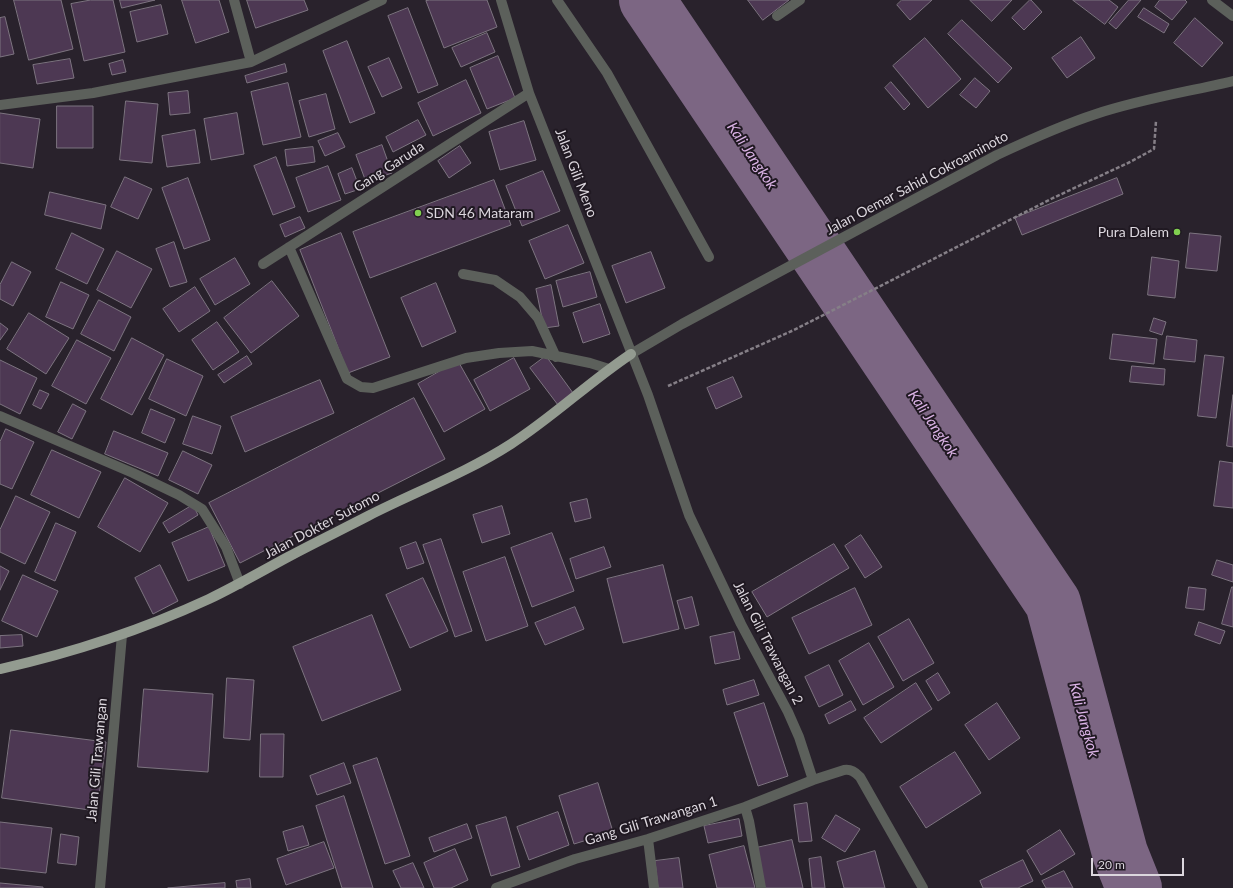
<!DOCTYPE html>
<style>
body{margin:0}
#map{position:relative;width:1233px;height:888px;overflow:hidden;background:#29222c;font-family:Lato,sans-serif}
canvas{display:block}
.scale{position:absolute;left:1091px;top:858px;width:93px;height:18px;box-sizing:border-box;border:2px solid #dcd7de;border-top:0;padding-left:5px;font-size:12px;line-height:14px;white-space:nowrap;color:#dcd7de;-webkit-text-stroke:3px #201922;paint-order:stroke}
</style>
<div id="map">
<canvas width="1233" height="888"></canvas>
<div class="scale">20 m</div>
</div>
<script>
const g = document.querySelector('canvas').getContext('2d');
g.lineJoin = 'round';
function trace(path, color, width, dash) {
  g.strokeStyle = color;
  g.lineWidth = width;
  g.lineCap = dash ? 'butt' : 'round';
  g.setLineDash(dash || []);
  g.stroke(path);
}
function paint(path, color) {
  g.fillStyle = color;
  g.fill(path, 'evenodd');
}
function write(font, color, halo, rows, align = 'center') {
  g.font = font + ' Lato,sans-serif';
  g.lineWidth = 4;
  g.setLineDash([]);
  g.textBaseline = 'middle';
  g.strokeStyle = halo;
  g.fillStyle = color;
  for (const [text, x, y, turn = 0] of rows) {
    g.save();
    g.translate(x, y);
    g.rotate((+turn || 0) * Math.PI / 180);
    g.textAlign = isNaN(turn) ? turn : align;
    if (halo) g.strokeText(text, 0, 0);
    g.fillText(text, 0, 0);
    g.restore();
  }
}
trace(new Path2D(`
 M 647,0 L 1053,603 L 1120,853 L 1134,888`), '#7c6683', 56);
const building = new Path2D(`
 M 14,0 L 61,0 L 73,49 L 29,60 Z
 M 91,0 L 113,0 L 125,52 L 84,61 L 71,4 Z
 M 120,0 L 155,0 L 122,8 Z
 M 182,0 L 219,0 L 229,32 L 196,43 Z
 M 247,0 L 304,0 L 308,10 L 256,28 Z
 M 430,0 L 487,0 L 497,27 L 444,48 L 426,1 Z
 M 748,0 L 789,0 L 763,20 Z
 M 902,0 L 932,0 L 910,20 L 897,5 Z
 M 970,0 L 1012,0 L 992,21 Z
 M 1030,0 L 1031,0 L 1042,12 L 1024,30 L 1012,18 Z
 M 1073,0 L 1109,0 L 1118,7 L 1105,24 Z
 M 1129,0 L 1141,0 L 1116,29 L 1109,23 Z
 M 1160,0 L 1185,0 L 1187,2 L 1172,20 L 1155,7 Z
 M 161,5 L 168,34 L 137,42 L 130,12 Z
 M 408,8 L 438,85 L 418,93 L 388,16 Z
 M 1144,8 L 1169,24 L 1164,33 L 1138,17 Z
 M 5,17 L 14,54 L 0,57 L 0,18 Z
 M 1195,18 L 1223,43 L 1202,67 L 1174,43 Z
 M 962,20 L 1012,68 L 998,83 L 948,34 Z
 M 487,33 L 495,52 L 461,67 L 452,48 Z
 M 1081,37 L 1095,58 L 1067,78 L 1052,58 Z
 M 925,38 L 961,79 L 928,108 L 893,66 Z
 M 347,41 L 375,113 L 350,123 L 323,51 Z
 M 498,56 L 515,98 L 487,109 L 470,68 Z
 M 389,58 L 402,88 L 382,97 L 368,67 Z
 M 70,59 L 74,78 L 37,84 L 33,65 Z
 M 123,60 L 126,72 L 112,75 L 109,64 Z
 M 285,64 L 287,72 L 247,83 L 245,76 Z
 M 975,78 L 990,91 L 976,108 L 960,95 Z
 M 466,80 L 481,113 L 433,136 L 418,103 Z
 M 891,82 L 910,104 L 904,110 L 885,88 Z
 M 288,83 L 301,137 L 263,145 L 251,92 Z
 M 188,91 L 190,113 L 170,115 L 168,93 Z
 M 326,94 L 335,129 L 309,137 L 299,101 Z
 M 126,101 L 158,104 L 152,163 L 120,160 Z
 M 57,106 L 93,106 L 93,148 L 57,148 Z
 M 0,113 L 40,119 L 33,168 L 0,163 Z
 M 237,113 L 244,154 L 211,160 L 204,119 Z
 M 418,120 L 426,135 L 393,152 L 386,137 Z
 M 524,121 L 536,160 L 500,170 L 489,132 Z
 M 195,130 L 200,163 L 167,167 L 162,136 Z
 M 338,133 L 345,147 L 325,156 L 318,141 Z
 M 382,145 L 392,173 L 366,182 L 356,155 Z
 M 460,146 L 471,163 L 449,178 L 438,161 Z
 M 313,147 L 315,162 L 287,166 L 285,150 Z
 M 276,157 L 295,207 L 273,215 L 254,166 Z
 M 328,166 L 341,200 L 308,212 L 296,178 Z
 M 352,168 L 360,189 L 345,194 L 338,174 Z
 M 543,171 L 560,211 L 522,226 L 506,186 Z
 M 125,177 L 152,189 L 138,219 L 111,207 Z
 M 188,178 L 210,240 L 184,249 L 162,188 Z
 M 1117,178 L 1123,194 L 1022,235 L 1015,218 Z
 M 494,180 L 511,225 L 370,278 L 353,232 Z
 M 50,192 L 106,205 L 101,229 L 45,215 Z
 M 300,217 L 305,228 L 285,237 L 280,225 Z
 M 568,225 L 584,263 L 545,279 L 529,241 Z
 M 72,233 L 104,249 L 87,284 L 56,269 Z
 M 341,233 L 390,357 L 348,373 L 300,250 Z
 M 1190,233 L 1221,236 L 1217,271 L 1186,268 Z
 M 174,242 L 187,282 L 170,287 L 156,249 Z
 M 117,251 L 152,269 L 131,308 L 97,290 Z
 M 651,252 L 665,288 L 626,303 L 612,266 Z
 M 1152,257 L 1179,261 L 1175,298 L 1148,295 Z
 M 235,258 L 250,284 L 215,305 L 200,279 Z
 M 12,262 L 31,272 L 13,306 L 0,299 L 0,285 Z
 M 590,272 L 597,297 L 563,307 L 556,281 Z
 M 272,281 L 299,316 L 251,353 L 224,318 Z
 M 61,282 L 89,295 L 73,329 L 46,317 Z
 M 436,283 L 456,332 L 422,347 L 401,298 Z
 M 551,285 L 559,326 L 544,328 L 536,289 Z
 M 195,287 L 210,311 L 179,332 L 163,309 Z
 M 99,300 L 131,317 L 114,351 L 81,334 Z
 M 600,304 L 610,334 L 583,343 L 573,313 Z
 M 29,313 L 69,338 L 46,374 L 7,349 Z
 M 1154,318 L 1166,322 L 1162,335 L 1150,331 Z
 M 217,322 L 239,352 L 213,370 L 192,340 Z
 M 0,323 L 8,329 L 0,340 Z
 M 1113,334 L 1157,339 L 1154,364 L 1110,359 Z
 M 1167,336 L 1197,340 L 1195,362 L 1164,359 Z
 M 132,338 L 164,355 L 132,415 L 101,399 Z
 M 77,340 L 111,358 L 86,404 L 52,386 Z
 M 1205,355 L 1224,357 L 1216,418 L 1198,416 Z
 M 247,356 L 252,364 L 224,383 L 218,375 Z
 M 546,356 L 573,393 L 558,405 L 530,368 Z
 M 514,358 L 530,389 L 490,411 L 474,380 Z
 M 167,359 L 203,376 L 186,416 L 149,399 Z
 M 0,360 L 37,378 L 20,414 L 0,404 Z
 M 458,361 L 485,409 L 444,432 L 418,384 Z
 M 1132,366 L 1165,369 L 1164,385 L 1130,382 Z
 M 733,377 L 742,397 L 716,409 L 707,388 Z
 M 320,380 L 334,413 L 245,452 L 231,417 Z
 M 40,390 L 49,394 L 41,409 L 33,405 Z
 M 1233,395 L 1233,447 L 1227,446 Z
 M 414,398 L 445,459 L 240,563 L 209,503 Z
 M 73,404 L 86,411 L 72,439 L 58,432 Z
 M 151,409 L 175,419 L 165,443 L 142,433 Z
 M 193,416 L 221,426 L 212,454 L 183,444 Z
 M 6,429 L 34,442 L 12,489 L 0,484 L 0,442 Z
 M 114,431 L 168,453 L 158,476 L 105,454 Z
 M 52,450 L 101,472 L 79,518 L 31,495 Z
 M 183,451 L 212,465 L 198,494 L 169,480 Z
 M 1220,461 L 1233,463 L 1233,508 L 1214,506 Z
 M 125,478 L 168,503 L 140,552 L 98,527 Z
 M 16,496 L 50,512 L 25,564 L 0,552 L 0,530 Z
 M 587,499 L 591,518 L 575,522 L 570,503 Z
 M 193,505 L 198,515 L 169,533 L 163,523 Z
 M 502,506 L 510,534 L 482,543 L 473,515 Z
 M 56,523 L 76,532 L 55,581 L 35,572 Z
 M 209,527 L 225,566 L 188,581 L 172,543 Z
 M 552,533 L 574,591 L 532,607 L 511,548 Z
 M 861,535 L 882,567 L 865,578 L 845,546 Z
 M 441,539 L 472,631 L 455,637 L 423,545 Z
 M 416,542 L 424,563 L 407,569 L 400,548 Z
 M 834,544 L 849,568 L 767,617 L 752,592 Z
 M 604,547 L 611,567 L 576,579 L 570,559 Z
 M 505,557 L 528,626 L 486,641 L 463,572 Z
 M 1217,560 L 1233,565 L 1233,582 L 1212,575 Z
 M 160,565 L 178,601 L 153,614 L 135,578 Z
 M 663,565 L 679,629 L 623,643 L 607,579 Z
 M 0,566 L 9,571 L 0,590 Z
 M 23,575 L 58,591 L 37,637 L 2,621 Z
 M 423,578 L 448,631 L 410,648 L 386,595 Z
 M 1189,587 L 1206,589 L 1204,610 L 1186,608 Z
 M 1232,587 L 1233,587 L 1233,627 L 1222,624 Z
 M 855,588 L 872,625 L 809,654 L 792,618 Z
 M 692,597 L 699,625 L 685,629 L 677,601 Z
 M 575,607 L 584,629 L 545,645 L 535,623 Z
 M 372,615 L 401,690 L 322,721 L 293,647 Z
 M 909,619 L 934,663 L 903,681 L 878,637 Z
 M 1199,622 L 1225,631 L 1220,644 L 1195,635 Z
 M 734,632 L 740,659 L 715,664 L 710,637 Z
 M 22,635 L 23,646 L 0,648 L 0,636 Z
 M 869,643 L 894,687 L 863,705 L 839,661 Z
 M 829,665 L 843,695 L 819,707 L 805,677 Z
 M 938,673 L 950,693 L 938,701 L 926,681 Z
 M 227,678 L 254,680 L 250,740 L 224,738 Z
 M 754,680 L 759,695 L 727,705 L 723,690 Z
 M 916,683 L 932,709 L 881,743 L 864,718 Z
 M 144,689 L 213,694 L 208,772 L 138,767 Z
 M 851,701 L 856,710 L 829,724 L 825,715 Z
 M 764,703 L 788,776 L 758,786 L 734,713 Z
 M 997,703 L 1020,738 L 989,760 L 965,725 Z
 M 11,730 L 106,742 L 97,811 L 2,798 Z
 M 261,734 L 284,734 L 283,777 L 260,777 Z
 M 955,752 L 981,793 L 926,828 L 900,787 Z
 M 377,758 L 410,856 L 385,864 L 353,766 Z
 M 344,763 L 351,783 L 317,795 L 310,776 Z
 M 598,783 L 613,832 L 574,844 L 559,796 Z
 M 344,796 L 373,888 L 342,888 L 316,806 Z
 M 807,803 L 812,841 L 799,842 L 794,805 Z
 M 558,812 L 569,845 L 529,860 L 517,827 Z
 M 836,815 L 860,829 L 845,852 L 822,838 Z
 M 506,817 L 520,867 L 491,876 L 476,826 Z
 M 739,819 L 742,836 L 708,843 L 704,826 Z
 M 0,822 L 52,828 L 46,873 L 0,868 Z
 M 467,824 L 472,838 L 434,852 L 429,838 Z
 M 303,826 L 309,845 L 288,851 L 283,832 Z
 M 1060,830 L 1075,854 L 1041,875 L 1027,851 Z
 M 61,834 L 79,837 L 76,865 L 58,863 Z
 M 792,840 L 803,888 L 765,888 L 756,848 Z
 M 324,842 L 334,868 L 286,885 L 277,859 Z
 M 744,846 L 755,888 L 717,888 L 709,855 Z
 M 455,849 L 468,880 L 451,888 L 434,888 L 424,863 Z
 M 875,851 L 885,888 L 844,888 L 837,862 Z
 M 821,857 L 825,888 L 812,888 L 809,859 Z
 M 679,858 L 683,888 L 658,888 L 655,861 Z
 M 1023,860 L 1033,881 L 1018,888 L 983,888 L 980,881 Z
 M 413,863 L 424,888 L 401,888 L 393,871 Z
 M 1064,871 L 1073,888 L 1046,888 L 1042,881 Z
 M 250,879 L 251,888 L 237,888 L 236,881 Z
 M 0,883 L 43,887 L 43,888 L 0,888 Z
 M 225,883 L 225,888 L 168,888 Z`);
paint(building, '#4d3853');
trace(building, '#7d7480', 1);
trace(new Path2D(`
 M 668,386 L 794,330 L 1053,198 L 1130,162 L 1154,149 L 1156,121`), '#857f87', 2.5, [4, 2]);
trace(new Path2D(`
 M 234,0 L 251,62
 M 501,0 L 529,93 L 648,395 L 689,515 L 741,624 L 788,712 L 799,737 L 813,780 L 844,770 C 851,769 855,772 860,777 L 923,888
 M 557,0 L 607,73 L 709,257
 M 1212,0 L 1233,16
 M 777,16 L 800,0
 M 0,105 L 93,93 L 251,62 L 382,0
 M 289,247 L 347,379 L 361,387 L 373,388 L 466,358 L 499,353 L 532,351 L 590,363 L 609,369
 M 263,264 L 529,93
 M 463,274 L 495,280 L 520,297 L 538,318 L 556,357
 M 631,354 L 682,324 L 997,155 C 1029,140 1062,125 1096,114 C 1141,99 1187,92 1233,81
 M 0,416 L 133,473 L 179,495 L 202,509 L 226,547 L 240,584
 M 745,807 L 749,821 L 761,888
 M 648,839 L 654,888
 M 100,888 L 122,635
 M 496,888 L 575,859 L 648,839 L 745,807 L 813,780`), '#5c605b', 10);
trace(new Path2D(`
 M 0,669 C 72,653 142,630 209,599 C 236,586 262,571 288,557 C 314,543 341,530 368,516 C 415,492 466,473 511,444 C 553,417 589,382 631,354`), '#939b90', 10);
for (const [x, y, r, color] of [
 [418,213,4,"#81d050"],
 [1177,232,4,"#81d050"]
]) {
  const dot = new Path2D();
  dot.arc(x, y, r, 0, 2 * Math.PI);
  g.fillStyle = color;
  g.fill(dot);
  trace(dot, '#201922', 1.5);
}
write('14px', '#dcd7de', '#201922', [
 ["Gang Garuda",389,167,-33],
 ["Jalan Gili Meno",576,173,69],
 ["Jalan Oemar Sahid Cokroaminoto",917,183,-28],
 ["Jalan Dokter Sutomo",322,525,-28],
 ["Jalan Gili Trawangan 2",768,643,63],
 ["Jalan Gili Trawangan",97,760,-85],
 ["Gang Gili Trawangan 1",651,821,-17]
]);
write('14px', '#dcd7de', '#201922', [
 ["SDN 46 Mataram",426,213],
 ["Pura Dalem",1169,232,"right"]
], 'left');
write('italic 15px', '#dbb3e6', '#201922', [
 ["Kali Jangkok",752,156,56],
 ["Kali Jangkok",933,424,56],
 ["Kali Jangkok",1084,720,75]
]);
</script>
